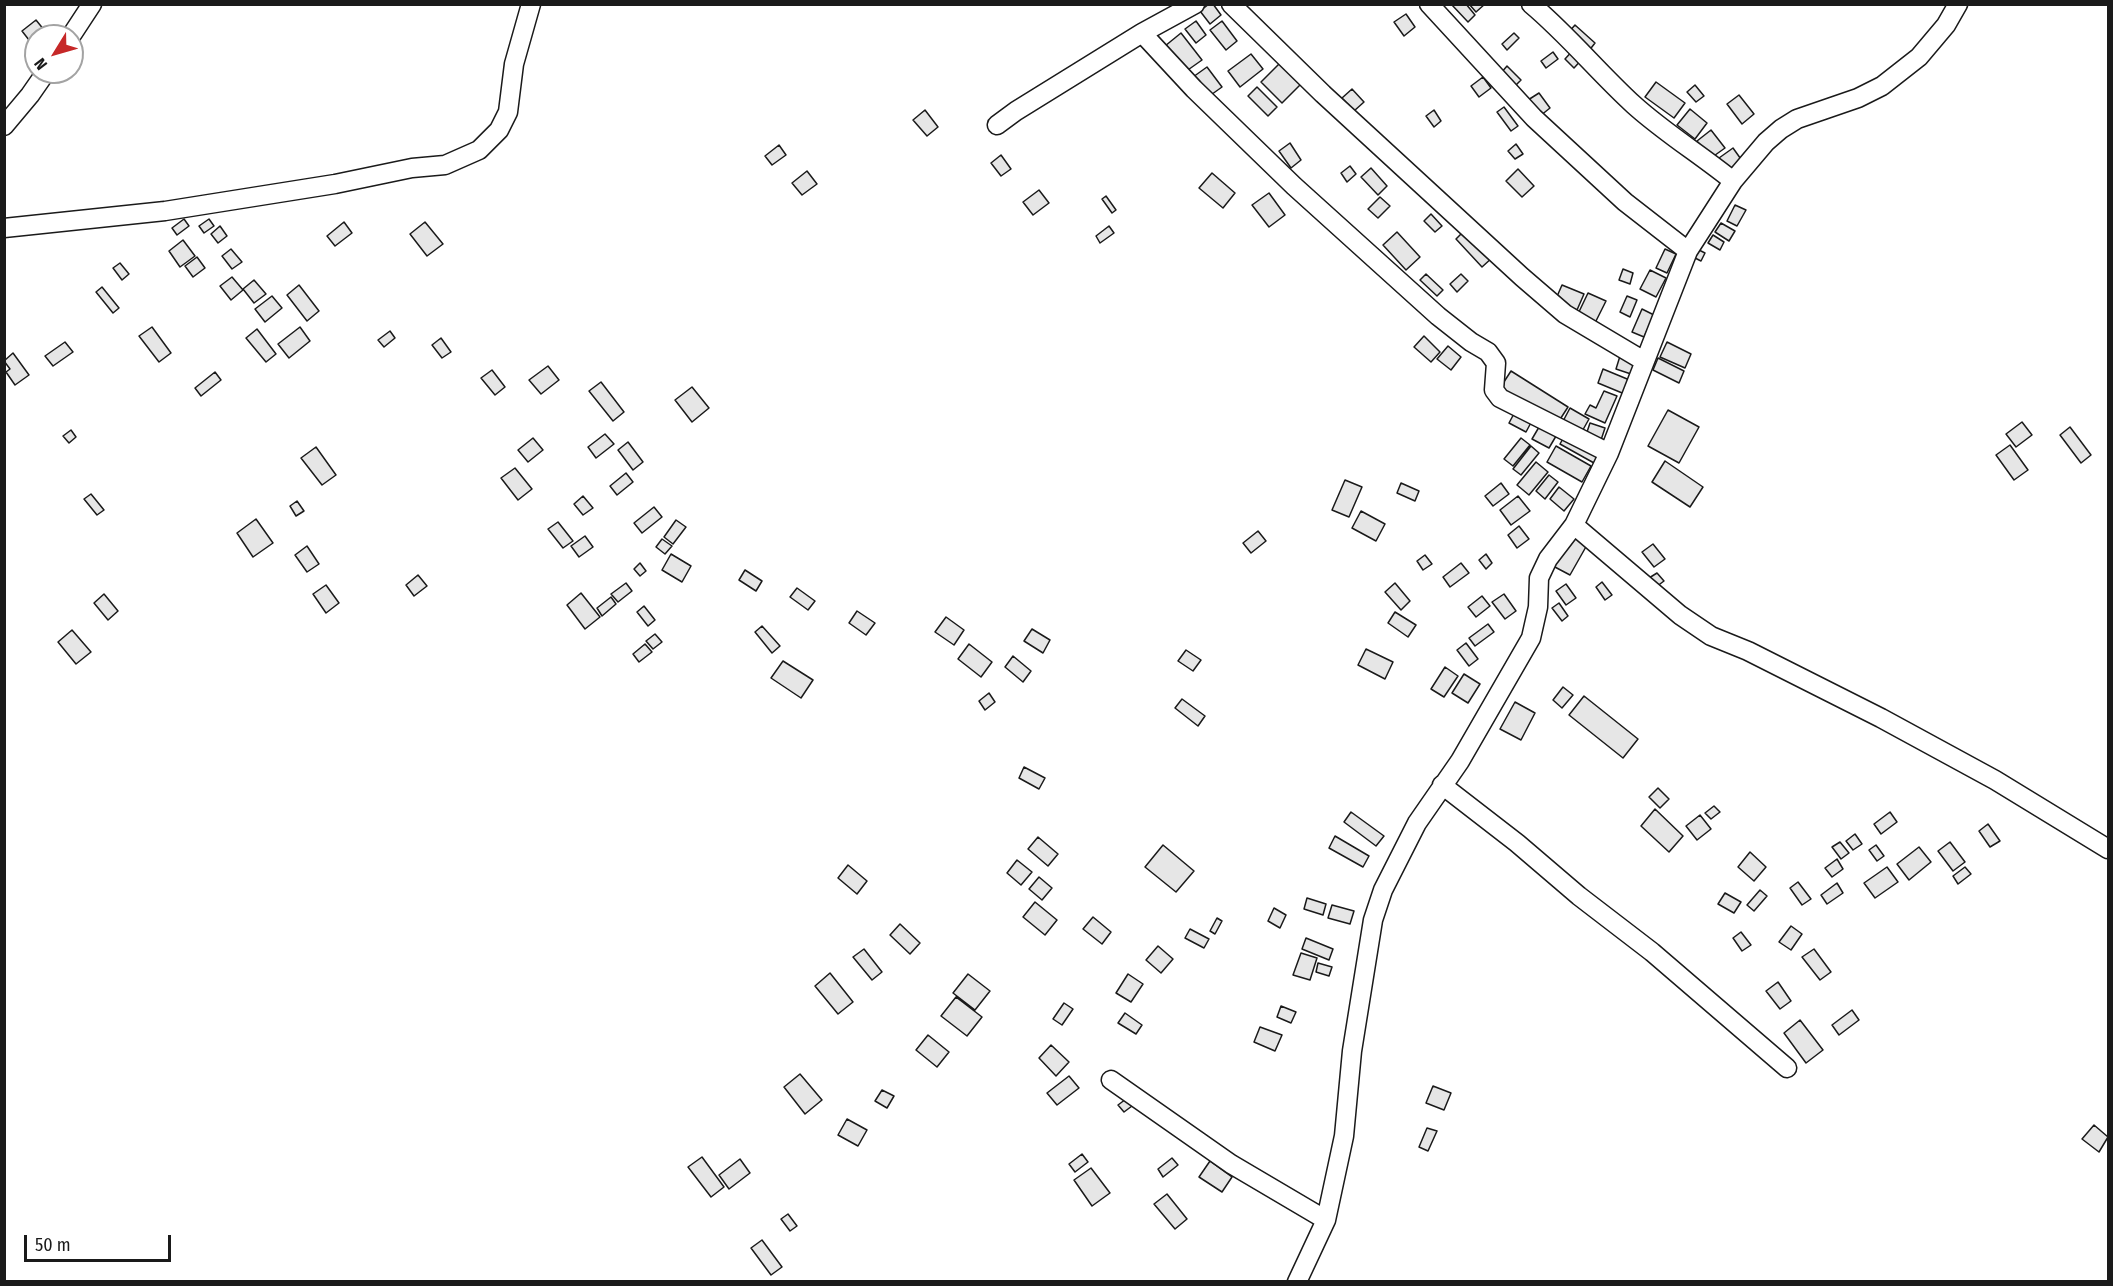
<!DOCTYPE html>
<style>
body{margin:0}
#map{position:relative;width:2113px;height:1286px;overflow:hidden;background:#fff;font-family:"Fira Sans Condensed",sans-serif}
canvas{display:block}
.frame{position:absolute;inset:0;border:6px solid #1a1a1a;pointer-events:none}
.north{position:absolute;left:24px;top:24px;width:60px;height:60px;box-sizing:border-box;background:#fff;border:2px solid #a3a3a3;border-radius:50%;rotate:233deg;font-size:16px;font-weight:700;line-height:24px;text-align:center;color:#1a1a1a}
.north::after{content:'';display:block;margin:auto;width:21px;height:27px;background:#c62828;clip-path:polygon(50% 0,100% 100%,50% 72%,0 100%)}
.scale{position:absolute;left:24px;top:1235px;width:147px;height:27px;box-sizing:border-box;border:3px solid #1a1a1a;border-top:0;padding-left:8px;font-size:18px;line-height:21px;white-space:nowrap;color:#1a1a1a;-webkit-text-stroke:4px #fff;paint-order:stroke}
</style>
<div id="map">
<canvas width="2113" height="1286"></canvas>
<div class="frame"></div>
<div class="north">N</div>
<div class="scale">50 m</div>
</div>
<script>
const g = document.querySelector('canvas').getContext('2d');
g.lineJoin = 'round';
function paint(path, color) {
  g.fillStyle = color;
  g.fill(path, 'evenodd');
}
function trace(path, color, width, dash) {
  g.strokeStyle = color;
  g.lineWidth = width;
  g.lineCap = dash ? 'butt' : 'round';
  g.setLineDash(dash || []);
  g.stroke(path);
}
const building = new Path2D(`
 M 1209,4 L 1213,4 L 1221,15 L 1210,24 L 1200,11 Z
 M 1466,4 L 1475,15 L 1468,22 L 1452,5 Z
 M 1469,4 L 1485,4 L 1476,12 Z
 M 1406,14 L 1415,27 L 1404,36 L 1394,22 Z
 M 36,20 L 49,36 L 36,36 L 36,49 L 22,31 Z
 M 1196,21 L 1206,35 L 1196,43 L 1185,29 Z
 M 1222,21 L 1237,41 L 1226,50 L 1210,30 Z
 M 1575,25 L 1595,43 L 1588,52 L 1567,34 Z
 M 1181,33 L 1202,60 L 1185,72 L 1165,46 Z
 M 1514,33 L 1519,38 L 1507,50 L 1502,44 Z
 M 1576,47 L 1585,56 L 1574,68 L 1565,59 Z
 M 1553,52 L 1558,59 L 1546,68 L 1541,61 Z
 M 1251,54 L 1263,69 L 1240,87 L 1228,71 Z
 M 1280,63 L 1301,84 L 1282,103 L 1261,82 Z
 M 1507,66 L 1521,80 L 1514,87 L 1501,73 Z
 M 1207,67 L 1222,87 L 1208,97 L 1193,77 Z
 M 1483,77 L 1491,88 L 1479,97 L 1471,86 Z
 M 1656,82 L 1685,103 L 1674,118 L 1645,97 Z
 M 1695,85 L 1704,96 L 1696,102 L 1687,92 Z
 M 1257,87 L 1277,107 L 1268,116 L 1248,96 Z
 M 1352,89 L 1364,102 L 1354,111 L 1342,98 Z
 M 1539,93 L 1550,108 L 1540,116 L 1528,100 Z
 M 1739,95 L 1754,114 L 1742,124 L 1727,104 Z
 M 1504,107 L 1518,126 L 1511,131 L 1497,112 Z
 M 1690,109 L 1707,123 L 1695,139 L 1677,125 Z
 M 925,110 L 938,127 L 927,136 L 913,120 Z
 M 1434,110 L 1441,121 L 1434,127 L 1426,116 Z
 M 1711,130 L 1725,148 L 1711,158 L 1697,141 Z
 M 1290,143 L 1301,160 L 1291,168 L 1279,151 Z
 M 1516,144 L 1523,154 L 1515,159 L 1508,151 Z
 M 779,145 L 786,155 L 772,165 L 765,156 Z
 M 1733,148 L 1743,162 L 1730,172 L 1719,158 Z
 M 1001,155 L 1011,169 L 1001,176 L 991,163 Z
 M 1350,166 L 1356,174 L 1347,182 L 1341,173 Z
 M 1371,168 L 1387,186 L 1378,195 L 1361,177 Z
 M 1518,169 L 1534,186 L 1522,197 L 1506,181 Z
 M 807,171 L 817,184 L 802,195 L 792,183 Z
 M 1212,173 L 1235,193 L 1223,208 L 1199,188 Z
 M 1039,190 L 1049,203 L 1033,215 L 1023,202 Z
 M 1269,193 L 1285,215 L 1269,227 L 1252,205 Z
 M 1106,196 L 1116,210 L 1112,213 L 1102,199 Z
 M 1380,197 L 1390,206 L 1378,218 L 1368,209 Z
 M 1735,205 L 1746,210 L 1737,226 L 1727,221 Z
 M 1431,214 L 1442,226 L 1435,232 L 1424,221 Z
 M 184,219 L 189,226 L 177,235 L 172,228 Z
 M 209,219 L 214,226 L 204,233 L 199,226 Z
 M 344,222 L 352,233 L 335,246 L 327,236 Z
 M 425,222 L 443,244 L 427,256 L 410,234 Z
 M 1721,223 L 1735,231 L 1729,241 L 1715,232 Z
 M 220,226 L 227,236 L 218,243 L 211,234 Z
 M 1109,226 L 1114,233 L 1100,243 L 1096,236 Z
 M 1466,229 L 1493,257 L 1482,267 L 1456,239 Z
 M 1397,232 L 1420,257 L 1406,270 L 1383,245 Z
 M 1713,235 L 1724,242 L 1720,250 L 1708,243 Z
 M 183,240 L 195,256 L 180,267 L 169,251 Z
 M 231,249 L 242,262 L 232,269 L 222,256 Z
 M 1665,249 L 1676,254 L 1667,273 L 1656,268 Z
 M 1699,250 L 1705,253 L 1701,261 L 1695,258 Z
 M 197,257 L 205,268 L 193,277 L 185,266 Z
 M 120,263 L 129,274 L 122,280 L 113,268 Z
 M 1623,269 L 1633,273 L 1630,284 L 1619,280 Z
 M 1650,270 L 1666,278 L 1656,297 L 1640,289 Z
 M 1426,274 L 1443,290 L 1437,296 L 1420,280 Z
 M 1461,274 L 1468,281 L 1457,292 L 1450,284 Z
 M 232,277 L 243,290 L 231,300 L 220,286 Z
 M 254,280 L 266,294 L 254,303 L 243,289 Z
 M 299,285 L 319,311 L 307,321 L 287,295 Z
 M 1562,285 L 1584,294 L 1577,310 L 1555,301 Z
 M 102,287 L 119,308 L 113,313 L 96,292 Z
 M 1588,293 L 1606,301 L 1593,327 L 1576,318 Z
 M 272,296 L 282,308 L 265,322 L 255,309 Z
 M 1627,296 L 1637,300 L 1630,317 L 1620,312 Z
 M 1642,309 L 1654,315 L 1644,337 L 1632,332 Z
 M 152,327 L 171,353 L 159,362 L 139,336 Z
 M 300,327 L 310,341 L 289,358 L 278,344 Z
 M 257,329 L 276,354 L 266,362 L 246,338 Z
 M 390,331 L 395,338 L 384,347 L 378,340 Z
 M 1424,336 L 1440,352 L 1431,362 L 1414,347 Z
 M 441,338 L 451,352 L 442,358 L 432,345 Z
 M 65,342 L 73,352 L 53,366 L 45,356 Z
 M 1667,342 L 1691,354 L 1685,368 L 1660,357 Z
 M 1448,346 L 1461,357 L 1451,370 L 1437,359 Z
 M 13,353 L 29,375 L 15,385 L 6,372 L 10,369 L 4,361 Z
 M 1620,356 L 1639,362 L 1634,375 L 1616,369 Z
 M 1658,358 L 1684,371 L 1679,383 L 1653,370 Z
 M 548,366 L 559,380 L 541,394 L 529,380 Z
 M 1603,369 L 1632,381 L 1627,395 L 1598,383 Z
 M 492,370 L 505,387 L 495,395 L 481,378 Z
 M 1511,371 L 1568,407 L 1557,424 L 1500,388 Z
 M 215,372 L 221,380 L 201,396 L 195,388 Z
 M 601,382 L 624,412 L 613,421 L 589,391 Z
 M 692,387 L 709,408 L 692,422 L 675,400 Z
 M 1604,391 L 1617,396 L 1605,423 L 1585,414 L 1590,405 L 1596,408 Z
 M 1517,408 L 1534,417 L 1526,432 L 1509,423 Z
 M 1570,408 L 1589,419 L 1580,435 L 1561,425 Z
 M 1668,410 L 1699,427 L 1679,463 L 1648,446 Z
 M 1542,422 L 1559,431 L 1549,448 L 1532,439 Z
 M 2022,422 L 2032,435 L 2016,447 L 2006,434 Z
 M 1590,423 L 1605,428 L 1601,440 L 1586,435 Z
 M 2070,427 L 2091,455 L 2081,463 L 2060,435 Z
 M 71,430 L 76,437 L 69,443 L 63,436 Z
 M 605,434 L 614,444 L 596,458 L 588,447 Z
 M 1565,435 L 1599,454 L 1594,463 L 1560,444 Z
 M 533,438 L 543,450 L 528,462 L 518,450 Z
 M 1521,438 L 1530,445 L 1513,466 L 1504,459 Z
 M 628,442 L 643,462 L 633,470 L 618,450 Z
 M 2010,445 L 2028,470 L 2014,480 L 1996,455 Z
 M 1531,446 L 1539,453 L 1521,475 L 1513,469 Z
 M 1556,446 L 1591,466 L 1582,482 L 1547,462 Z
 M 316,447 L 336,475 L 322,485 L 301,458 Z
 M 1665,461 L 1703,487 L 1690,507 L 1652,482 Z
 M 1536,462 L 1548,472 L 1529,495 L 1517,485 Z
 M 515,468 L 532,489 L 518,500 L 501,478 Z
 M 626,473 L 633,482 L 617,495 L 610,486 Z
 M 1549,475 L 1558,482 L 1545,499 L 1536,491 Z
 M 1345,480 L 1362,487 L 1349,517 L 1332,510 Z
 M 1401,483 L 1419,491 L 1415,501 L 1397,493 Z
 M 1501,483 L 1509,494 L 1493,506 L 1485,496 Z
 M 1559,487 L 1574,499 L 1564,511 L 1550,499 Z
 M 91,494 L 104,510 L 97,515 L 84,499 Z
 M 583,496 L 593,508 L 583,515 L 574,504 Z
 M 1518,496 L 1530,511 L 1511,525 L 1500,510 Z
 M 297,501 L 304,511 L 296,516 L 290,506 Z
 M 654,507 L 662,517 L 642,533 L 634,523 Z
 M 1361,511 L 1385,524 L 1376,541 L 1352,528 Z
 M 256,519 L 273,543 L 253,557 L 237,533 Z
 M 676,520 L 686,527 L 673,544 L 664,537 Z
 M 558,522 L 573,541 L 563,548 L 548,529 Z
 M 1519,526 L 1529,539 L 1517,548 L 1508,535 Z
 M 1258,531 L 1266,541 L 1251,553 L 1243,543 Z
 M 1570,535 L 1587,545 L 1570,575 L 1553,566 Z
 M 585,536 L 593,547 L 579,557 L 571,546 Z
 M 662,539 L 672,546 L 665,554 L 656,547 Z
 M 1653,544 L 1665,559 L 1654,567 L 1642,552 Z
 M 307,546 L 319,564 L 307,572 L 295,555 Z
 M 671,554 L 691,566 L 682,582 L 662,570 Z
 M 1486,554 L 1492,563 L 1486,569 L 1479,560 Z
 M 1425,555 L 1432,564 L 1423,570 L 1417,561 Z
 M 640,563 L 646,571 L 640,576 L 634,569 Z
 M 1461,563 L 1469,573 L 1450,587 L 1443,577 Z
 M 745,570 L 762,581 L 756,591 L 739,580 Z
 M 1657,573 L 1664,581 L 1656,587 L 1649,578 Z
 M 418,575 L 427,586 L 414,596 L 406,585 Z
 M 1602,582 L 1612,595 L 1605,600 L 1596,587 Z
 M 626,583 L 632,591 L 618,602 L 611,594 Z
 M 1395,583 L 1410,601 L 1401,610 L 1385,592 Z
 M 1566,584 L 1576,598 L 1566,605 L 1556,591 Z
 M 326,585 L 339,603 L 326,613 L 313,594 Z
 M 797,588 L 815,601 L 808,610 L 790,597 Z
 M 581,593 L 600,617 L 585,629 L 567,605 Z
 M 104,594 L 118,611 L 108,620 L 94,603 Z
 M 1504,594 L 1516,611 L 1505,619 L 1492,602 Z
 M 1482,596 L 1490,606 L 1476,617 L 1468,607 Z
 M 611,597 L 616,604 L 602,616 L 597,608 Z
 M 1559,603 L 1568,616 L 1562,621 L 1552,608 Z
 M 644,606 L 655,620 L 648,626 L 637,612 Z
 M 857,611 L 875,623 L 866,635 L 849,623 Z
 M 1395,612 L 1416,625 L 1408,637 L 1388,623 Z
 M 946,617 L 964,630 L 954,645 L 935,632 Z
 M 1488,624 L 1494,632 L 1475,646 L 1469,638 Z
 M 762,626 L 780,646 L 772,653 L 755,632 Z
 M 1032,629 L 1050,640 L 1043,653 L 1024,641 Z
 M 72,630 L 91,652 L 76,664 L 58,642 Z
 M 655,634 L 662,642 L 653,649 L 646,641 Z
 M 1466,643 L 1478,659 L 1469,666 L 1457,650 Z
 M 645,644 L 652,652 L 639,662 L 633,654 Z
 M 969,644 L 992,662 L 981,677 L 958,659 Z
 M 1366,649 L 1393,662 L 1385,679 L 1358,665 Z
 M 1186,650 L 1201,660 L 1193,671 L 1178,661 Z
 M 1013,656 L 1031,671 L 1023,682 L 1005,667 Z
 M 783,661 L 813,680 L 801,698 L 771,678 Z
 M 1445,667 L 1458,676 L 1444,697 L 1431,689 Z
 M 1464,674 L 1480,684 L 1468,703 L 1452,693 Z
 M 1563,687 L 1573,695 L 1562,708 L 1553,700 Z
 M 989,693 L 995,702 L 985,710 L 979,701 Z
 M 1584,696 L 1638,739 L 1623,758 L 1569,715 Z
 M 1182,699 L 1205,716 L 1198,726 L 1175,708 Z
 M 1515,702 L 1535,713 L 1521,740 L 1500,729 Z
 M 1024,767 L 1045,778 L 1039,789 L 1019,778 Z
 M 1658,788 L 1669,799 L 1660,808 L 1649,797 Z
 M 1714,806 L 1720,812 L 1711,819 L 1705,813 Z
 M 1655,809 L 1683,836 L 1669,852 L 1641,826 Z
 M 1351,812 L 1384,836 L 1376,846 L 1344,822 Z
 M 1890,812 L 1897,822 L 1881,834 L 1874,824 Z
 M 1700,815 L 1711,829 L 1697,840 L 1686,826 Z
 M 1988,824 L 2000,841 L 1990,847 L 1979,831 Z
 M 1855,834 L 1862,844 L 1853,850 L 1846,841 Z
 M 1335,836 L 1369,856 L 1363,867 L 1329,848 Z
 M 1038,837 L 1058,854 L 1048,866 L 1028,849 Z
 M 1840,842 L 1849,853 L 1841,859 L 1832,847 Z
 M 1950,842 L 1965,862 L 1953,871 L 1938,851 Z
 M 1163,845 L 1194,871 L 1176,892 L 1145,867 Z
 M 1876,845 L 1884,856 L 1877,861 L 1869,850 Z
 M 1919,847 L 1931,862 L 1909,880 L 1897,864 Z
 M 1750,852 L 1766,867 L 1754,881 L 1738,867 Z
 M 1837,859 L 1843,869 L 1832,877 L 1825,868 Z
 M 1017,860 L 1032,872 L 1021,885 L 1007,873 Z
 M 848,865 L 867,881 L 857,894 L 838,878 Z
 M 1887,867 L 1898,882 L 1875,898 L 1864,883 Z
 M 1965,867 L 1971,874 L 1958,884 L 1953,876 Z
 M 1039,877 L 1052,888 L 1042,900 L 1029,889 Z
 M 1798,882 L 1811,899 L 1802,905 L 1790,888 Z
 M 1837,883 L 1843,893 L 1827,904 L 1821,895 Z
 M 1760,890 L 1767,896 L 1754,911 L 1747,905 Z
 M 1725,893 L 1741,902 L 1734,913 L 1718,904 Z
 M 1307,898 L 1326,904 L 1323,915 L 1304,909 Z
 M 1035,902 L 1057,920 L 1045,935 L 1023,917 Z
 M 1332,905 L 1354,911 L 1350,924 L 1328,918 Z
 M 1274,908 L 1286,915 L 1280,928 L 1268,921 Z
 M 1093,917 L 1111,932 L 1102,944 L 1083,929 Z
 M 1217,918 L 1222,921 L 1215,934 L 1210,931 Z
 M 900,924 L 920,943 L 910,954 L 890,935 Z
 M 1791,926 L 1802,934 L 1791,950 L 1779,942 Z
 M 1190,929 L 1209,939 L 1204,948 L 1185,938 Z
 M 1741,932 L 1751,945 L 1742,951 L 1733,938 Z
 M 1306,938 L 1333,949 L 1329,960 L 1302,949 Z
 M 1158,946 L 1173,959 L 1161,973 L 1146,960 Z
 M 864,949 L 882,972 L 872,980 L 853,957 Z
 M 1814,949 L 1831,972 L 1820,980 L 1802,957 Z
 M 1301,953 L 1317,958 L 1310,980 L 1293,975 Z
 M 1318,963 L 1332,967 L 1329,976 L 1316,972 Z
 M 830,973 L 853,1002 L 838,1014 L 815,986 Z
 M 968,974 L 990,991 L 975,1010 L 953,993 Z
 M 1128,974 L 1143,984 L 1131,1002 L 1116,993 Z
 M 1778,982 L 1791,1001 L 1780,1009 L 1766,991 Z
 M 956,997 L 982,1017 L 967,1036 L 941,1016 Z
 M 1064,1003 L 1073,1009 L 1062,1025 L 1053,1019 Z
 M 1281,1006 L 1296,1012 L 1291,1023 L 1277,1017 Z
 M 1852,1010 L 1859,1020 L 1839,1035 L 1832,1025 Z
 M 1125,1013 L 1142,1025 L 1136,1034 L 1118,1023 Z
 M 1800,1020 L 1823,1050 L 1806,1063 L 1784,1033 Z
 M 1260,1027 L 1282,1035 L 1275,1051 L 1254,1042 Z
 M 928,1035 L 949,1052 L 937,1067 L 916,1050 Z
 M 1051,1045 L 1069,1062 L 1056,1076 L 1039,1058 Z
 M 800,1074 L 822,1100 L 805,1114 L 784,1087 Z
 M 1069,1076 L 1079,1088 L 1057,1105 L 1047,1093 Z
 M 1433,1086 L 1451,1093 L 1444,1110 L 1426,1103 Z
 M 882,1090 L 894,1096 L 887,1108 L 875,1101 Z
 M 1126,1099 L 1132,1106 L 1124,1112 L 1118,1105 Z
 M 847,1119 L 867,1130 L 858,1146 L 838,1135 Z
 M 2094,1125 L 2108,1137 L 2099,1152 L 2082,1139 Z
 M 1427,1128 L 1437,1131 L 1428,1151 L 1419,1147 Z
 M 1082,1154 L 1088,1162 L 1075,1172 L 1069,1164 Z
 M 702,1157 L 724,1187 L 711,1197 L 688,1167 Z
 M 1172,1158 L 1178,1165 L 1163,1177 L 1158,1169 Z
 M 740,1159 L 750,1173 L 729,1189 L 719,1175 Z
 M 1210,1161 L 1232,1177 L 1222,1192 L 1199,1177 Z
 M 1091,1168 L 1110,1193 L 1092,1206 L 1074,1180 Z
 M 1167,1194 L 1187,1219 L 1175,1229 L 1154,1204 Z
 M 788,1214 L 797,1226 L 790,1231 L 781,1219 Z
 M 762,1240 L 782,1267 L 771,1275 L 751,1248 Z`);
paint(building, '#e6e6e6');
trace(building, '#1a1a1a', 1.5);
const minor = new Path2D(`
 M 1231,4 L 1323,94 L 1522,277 L 1565,314 L 1644,361
 M 1429,4 L 1534,118 L 1625,202 L 1688,251
 M 1531,4 C 1568,35 1598,72 1634,105 C 1665,133 1701,155 1733,181
 M 1142,33 L 1194,89 L 1294,186 L 1438,316 L 1471,342 L 1488,352 L 1496,363 L 1494,390 L 1500,398 L 1609,453
 M 71,36 L 92,4
 M 997,125 L 1016,111 L 1142,33 L 1195,4
 M 4,126 L 30,95 L 46,72
 M 4,228 L 165,211 L 335,184 L 412,168 L 445,165 L 479,150 L 499,130 L 508,112 L 514,64 L 531,4
 M 1574,525 L 1680,615 L 1711,636 L 1748,651 L 1881,718 L 1995,780 L 2108,849
 M 1442,785 L 1517,843 L 1579,896 L 1652,952 L 1787,1068
 M 1111,1080 L 1231,1164 L 1326,1220
 M 1297,1282 L 1326,1220 L 1344,1136 L 1352,1051 L 1373,920 L 1383,890 L 1417,823 L 1460,761 L 1531,638 L 1538,607 L 1539,578 L 1548,559 L 1574,525 L 1609,453 L 1688,251 L 1733,181 L 1766,142 L 1781,129 L 1797,119 L 1858,98 L 1882,86 L 1919,57 L 1946,25 L 1958,4`);
trace(minor, '#1a1a1a', 21);
trace(minor, '#fff', 18);
</script>
